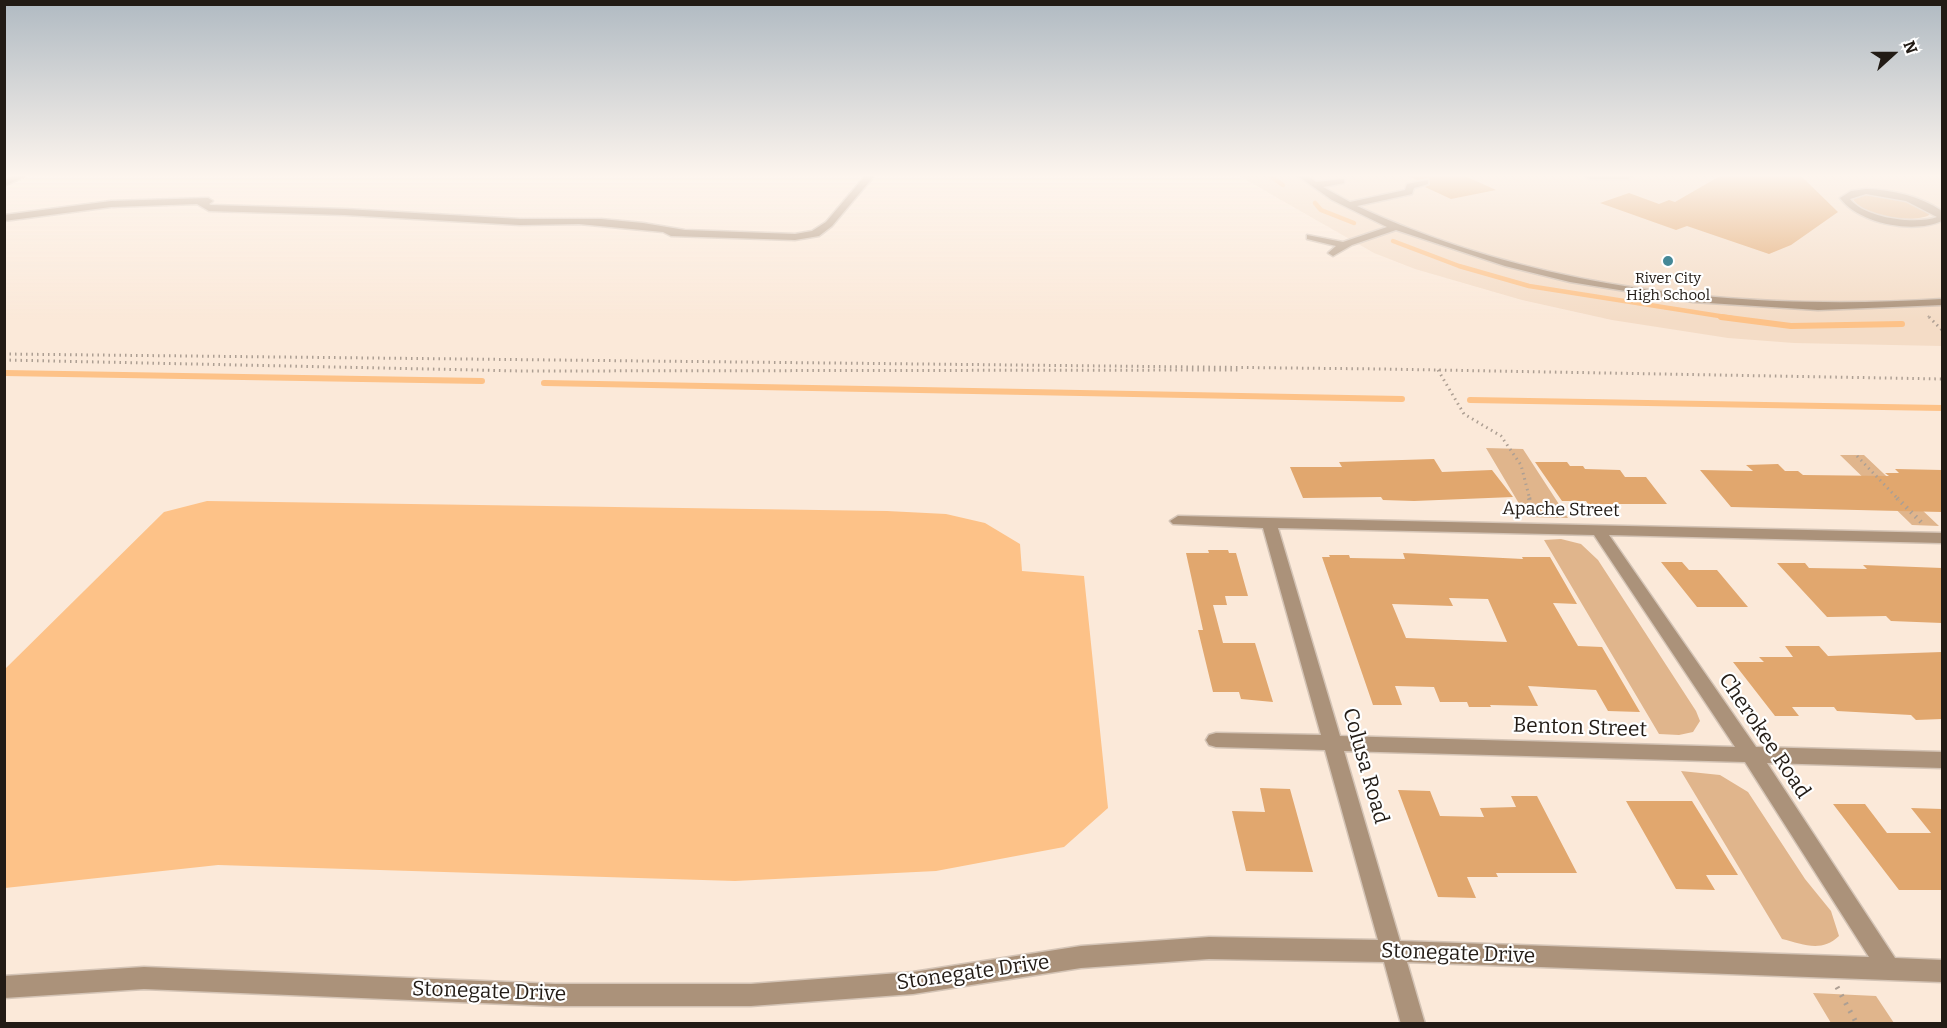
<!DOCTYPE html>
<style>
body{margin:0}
#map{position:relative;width:1947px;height:1028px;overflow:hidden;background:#fbe9d9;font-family:Bitter,serif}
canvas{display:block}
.frame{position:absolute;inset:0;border:6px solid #221b15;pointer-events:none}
.north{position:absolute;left:1863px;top:24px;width:60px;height:60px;-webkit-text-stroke:4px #fff;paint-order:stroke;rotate:69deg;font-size:16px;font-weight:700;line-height:24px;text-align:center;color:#221b15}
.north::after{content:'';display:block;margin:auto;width:21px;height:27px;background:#221b15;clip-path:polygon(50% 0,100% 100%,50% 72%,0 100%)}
</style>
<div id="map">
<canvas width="1947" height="1028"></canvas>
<div class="frame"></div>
<div class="north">N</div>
</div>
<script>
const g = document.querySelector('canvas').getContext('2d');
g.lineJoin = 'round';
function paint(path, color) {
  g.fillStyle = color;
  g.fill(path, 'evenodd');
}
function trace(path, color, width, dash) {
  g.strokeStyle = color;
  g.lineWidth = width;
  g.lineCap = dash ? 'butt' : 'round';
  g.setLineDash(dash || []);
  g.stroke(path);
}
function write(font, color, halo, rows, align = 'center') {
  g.font = font + ' Bitter,serif';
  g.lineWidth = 4.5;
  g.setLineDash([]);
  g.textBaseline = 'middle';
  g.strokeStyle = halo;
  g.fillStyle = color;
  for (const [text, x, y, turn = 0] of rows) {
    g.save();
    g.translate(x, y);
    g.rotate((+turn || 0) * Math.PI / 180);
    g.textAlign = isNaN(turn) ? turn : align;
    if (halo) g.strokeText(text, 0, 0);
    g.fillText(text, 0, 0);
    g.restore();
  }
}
paint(new Path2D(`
 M 1239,176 L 1942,176 L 1942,346 L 1794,343 L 1728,338 L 1612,320 L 1522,300 L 1415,269 L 1374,253 Z`), '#f4dcc6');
paint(new Path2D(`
 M 1870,194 L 1905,199 L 1929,212 L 1929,215 C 1913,224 1862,216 1853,199 L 1855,196 Z
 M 1486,448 L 1523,449 L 1568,518 L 1527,517 Z
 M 1840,455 L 1864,455 L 1939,526 L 1912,525 Z
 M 1561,539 L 1581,544 L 1598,560 L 1696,711 L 1700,721 L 1693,732 L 1679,735 L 1659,734 L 1544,540 Z
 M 1681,771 L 1720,775 L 1748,792 L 1805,879 L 1831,911 L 1839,936 C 1821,953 1803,944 1782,939 Z
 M 1813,993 L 1876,996 L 1894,1023 L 1831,1023 Z`), '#e0b58c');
paint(new Path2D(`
 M 207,501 L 887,511 L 946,514 L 985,523 L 1020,544 L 1022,571 L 1084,576 L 1108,808 L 1064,847 L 936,871 L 735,881 L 218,865 L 5,888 L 5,669 L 164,512 Z`), '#fdc288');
trace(new Path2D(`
 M 1270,176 L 1283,185
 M 1315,203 L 1321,210 L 1354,223
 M 1393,241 L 1459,266 L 1529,286 L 1732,318`), '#fdc288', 4.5);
trace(new Path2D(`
 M 1721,317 L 1791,326 L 1902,324
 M 4,373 L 482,381
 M 544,383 L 1402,399
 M 1470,400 L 1942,408`), '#fdc288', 6);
paint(new Path2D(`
 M 1408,176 L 1465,176 L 1496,190 L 1451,199 L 1425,187 L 1430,185 L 1429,178 L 1417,180 Z
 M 1720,176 L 1801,176 L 1838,212 L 1791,245 L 1769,254 L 1687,226 L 1676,230 L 1600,203 L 1629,193 L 1659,204 L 1669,200 L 1675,202 Z
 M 1434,459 L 1442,472 L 1492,470 L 1513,497 L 1414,501 L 1383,500 L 1381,497 L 1303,498 L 1290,467 L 1342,467 L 1339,462 Z
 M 1535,462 L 1567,462 L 1570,466 L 1583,466 L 1585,469 L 1620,470 L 1625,477 L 1646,477 L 1667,504 L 1588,504 L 1586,501 L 1562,501 Z
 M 1778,464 L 1785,471 L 1798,471 L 1803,475 L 1889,476 L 1885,473 L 1899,473 L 1895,469 L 1942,470 L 1942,512 L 1731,507 L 1700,470 L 1753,471 L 1746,465 Z
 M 1208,550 L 1228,550 L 1229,553 L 1236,553 L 1248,596 L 1225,596 L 1227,605 L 1213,605 L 1223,643 L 1255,643 L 1273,702 L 1241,699 L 1239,692 L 1213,692 L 1198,630 L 1203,630 L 1186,553 L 1209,553 Z
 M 1403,553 L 1523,559 L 1522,557 L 1550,557 L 1577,604 L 1553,603 L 1578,646 L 1602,647 L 1640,712 L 1608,711 L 1596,690 L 1528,686 L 1538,706 L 1490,705 L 1491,707 L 1469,707 L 1467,702 L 1440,702 L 1434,687 L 1395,686 L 1402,705 L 1373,705 L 1322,557 L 1330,557 L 1329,555 L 1349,555 L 1350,558 L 1405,559 ZM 1449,598 L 1488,599 L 1507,642 L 1406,638 L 1392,604 L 1453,606 Z
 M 1661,562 L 1682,562 L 1689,570 L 1717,570 L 1748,607 L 1697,607 Z
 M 1777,563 L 1805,563 L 1809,568 L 1867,569 L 1863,565 L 1942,568 L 1942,623 L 1891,621 L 1886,616 L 1827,617 Z
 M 1785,646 L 1819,646 L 1828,656 L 1942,652 L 1942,719 L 1916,720 L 1911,715 L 1837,711 L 1834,707 L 1792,707 L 1799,716 L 1775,716 L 1733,662 L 1764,662 L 1759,657 L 1793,657 Z
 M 1260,788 L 1290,789 L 1313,872 L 1246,871 L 1232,811 L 1265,812 Z
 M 1398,790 L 1430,791 L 1440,816 L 1484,817 L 1480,808 L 1516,807 L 1511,796 L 1537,796 L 1577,873 L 1496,873 L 1498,877 L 1467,877 L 1476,898 L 1438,897 Z
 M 1626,801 L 1692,801 L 1738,875 L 1706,875 L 1715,890 L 1676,889 Z
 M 1833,804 L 1865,804 L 1887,833 L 1931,833 L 1911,808 L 1942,809 L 1942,890 L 1899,890 Z`), '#e1a76e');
const minor = new Path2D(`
 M 14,176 L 26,176 L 4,186 L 4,180 Z
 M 865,176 L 874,176 L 832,226 L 819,236 L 795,240 L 671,236 L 663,232 L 579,224 L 520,225 L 345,215 L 209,211 L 197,204 L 111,207 L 4,221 L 4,215 L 111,201 L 208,198 L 213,201 L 209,204 L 211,205 L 345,209 L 520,219 L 601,219 L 643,223 L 685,230 L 795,234 L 812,231 L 826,222 Z
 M 1298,176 L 1308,176 L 1316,182 L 1344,179 L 1344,183 L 1323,187 L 1350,202 L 1405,190 L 1407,184 L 1428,180 L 1428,184 L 1414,188 L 1412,194 L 1357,206 C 1539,291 1744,311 1942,299 L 1942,305 L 1818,310 L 1693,302 L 1570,282 L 1505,266 L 1396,230 L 1352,245 L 1333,256 L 1328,253 L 1336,246 L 1307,239 L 1307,235 L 1343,242 L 1387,227 L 1332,200 Z
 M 1586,176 L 1632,176 L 1628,179 L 1590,179 Z
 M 1866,189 C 1893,190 1920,196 1942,211 L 1942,221 C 1914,234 1859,224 1840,198 L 1851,191 ZM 1866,194 L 1906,201 L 1937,217 C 1916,225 1864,218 1850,199 Z
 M 1178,516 L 1942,533 L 1942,543 L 1609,535 L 1756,747 L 1942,752 L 1942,768 L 1767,763 L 1895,958 L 1942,960 L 1942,982 L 1407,962 L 1425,1024 L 1401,1024 L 1384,962 L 1209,959 L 1081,968 L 913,994 L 751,1006 L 555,1006 L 144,989 L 4,998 L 4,976 L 144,967 L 555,984 L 751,984 L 913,972 L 1081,946 L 1209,937 L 1378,940 L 1325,750 L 1216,747 L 1209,745 L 1206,740 L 1209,735 L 1216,733 L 1321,735 L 1263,528 L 1173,524 L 1170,521 ZM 1278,528 L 1594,535 L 1735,747 L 1340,736 ZM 1344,751 L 1745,762 L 1869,957 L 1400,941 Z`);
trace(minor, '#d4c4b6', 3);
trace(new Path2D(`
 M 1928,316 L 1930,318`), '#ad9f93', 2, [1, 3]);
trace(new Path2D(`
 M 1929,317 L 1942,330
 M 4,354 L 1381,369 L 1942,379
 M 4,360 L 522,371 L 1239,370
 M 1438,370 L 1464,414 L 1501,436 L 1521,465 L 1530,500
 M 1857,456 L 1899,500`), '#ad9f93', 3, [1.5, 4]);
trace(new Path2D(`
 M 1529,498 L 1537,515
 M 1897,498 L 1921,522`), '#ad9f93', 4.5, [1.5, 5]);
trace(new Path2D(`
 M 1837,987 L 1857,1024`), '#ad9f93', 5, [2, 7]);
paint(minor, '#ab927a');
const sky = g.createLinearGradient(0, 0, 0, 320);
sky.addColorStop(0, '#b0bac2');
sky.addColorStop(0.55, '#fdf5ee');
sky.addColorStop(1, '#fdf5ee00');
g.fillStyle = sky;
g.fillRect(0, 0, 1947, 320);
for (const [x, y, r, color] of [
 [1668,261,6,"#458897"]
]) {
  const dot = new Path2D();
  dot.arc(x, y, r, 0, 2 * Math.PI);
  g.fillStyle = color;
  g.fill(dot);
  trace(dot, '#fff', 2);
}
write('15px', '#221b15', '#fff', [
 ["River City",1668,279],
 ["High School",1668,296]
]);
write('18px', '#221b15', '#fff', [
 ["Apache Street",1561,510,1]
]);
write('21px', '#221b15', '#fff', [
 ["Benton Street",1580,728,2],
 ["Cherokee Road",1764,736,56],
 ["Colusa Road",1365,766,74],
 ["Stonegate Drive",1458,954,2],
 ["Stonegate Drive",973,973,-8],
 ["Stonegate Drive",489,992,2]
]);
</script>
